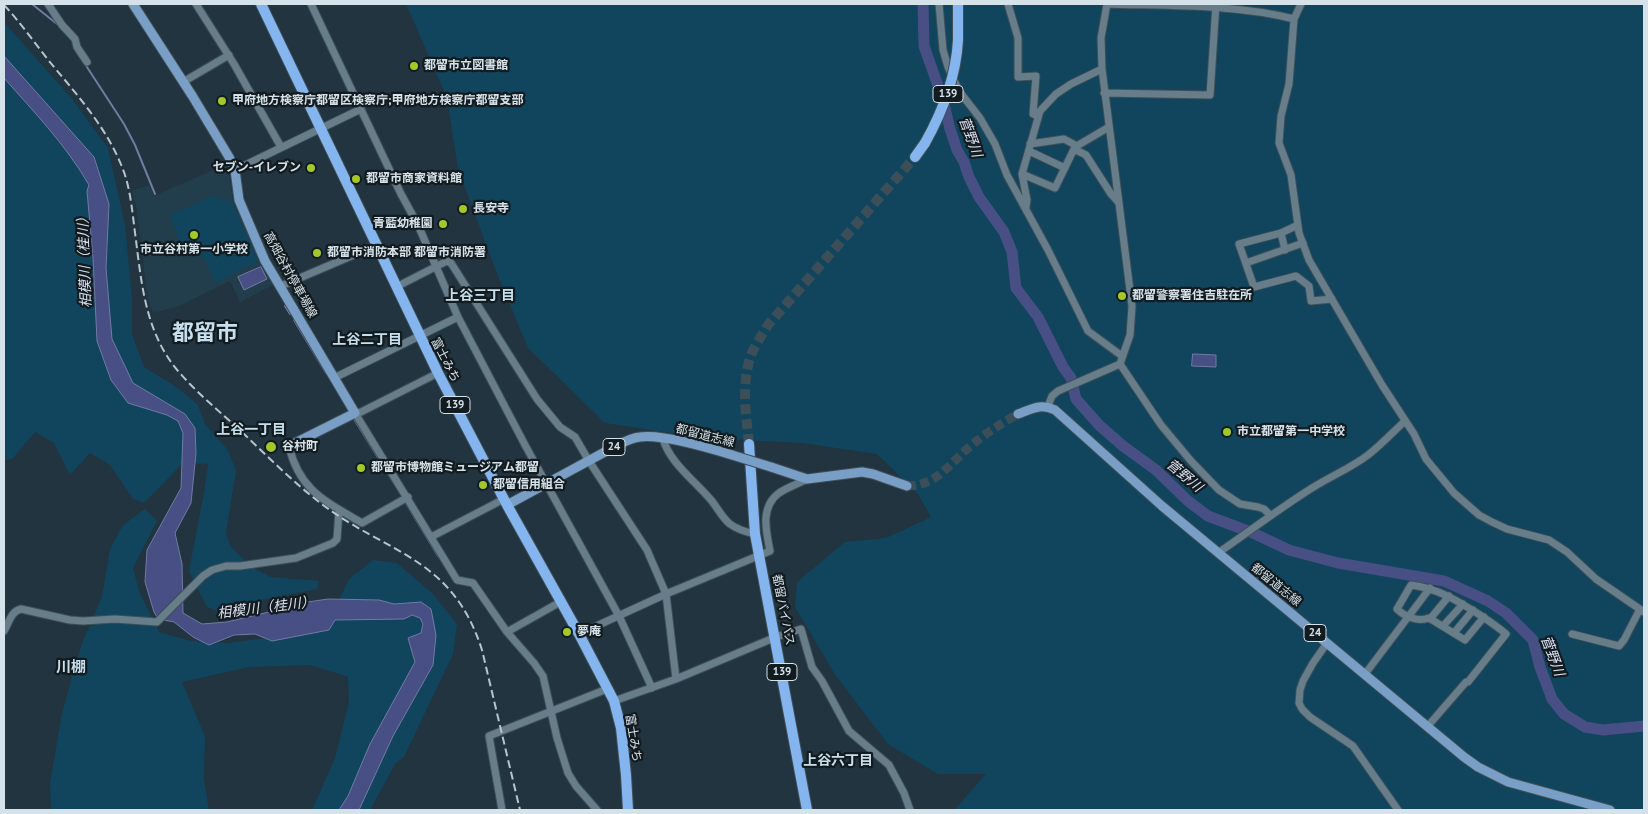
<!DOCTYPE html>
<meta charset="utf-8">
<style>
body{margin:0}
#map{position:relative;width:1648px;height:814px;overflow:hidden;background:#21343f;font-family:"PT Sans",sans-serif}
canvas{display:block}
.frame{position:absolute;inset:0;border:5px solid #d6e2e9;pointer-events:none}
</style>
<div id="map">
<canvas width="1648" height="814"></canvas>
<div class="frame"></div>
</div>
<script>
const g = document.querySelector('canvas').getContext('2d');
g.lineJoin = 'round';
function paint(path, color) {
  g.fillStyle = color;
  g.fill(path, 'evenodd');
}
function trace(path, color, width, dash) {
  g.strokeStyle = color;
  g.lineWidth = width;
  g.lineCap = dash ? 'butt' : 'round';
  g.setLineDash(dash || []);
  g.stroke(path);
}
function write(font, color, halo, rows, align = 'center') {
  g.font = font + ' "PT Sans","Noto Sans JP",sans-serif';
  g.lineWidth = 4.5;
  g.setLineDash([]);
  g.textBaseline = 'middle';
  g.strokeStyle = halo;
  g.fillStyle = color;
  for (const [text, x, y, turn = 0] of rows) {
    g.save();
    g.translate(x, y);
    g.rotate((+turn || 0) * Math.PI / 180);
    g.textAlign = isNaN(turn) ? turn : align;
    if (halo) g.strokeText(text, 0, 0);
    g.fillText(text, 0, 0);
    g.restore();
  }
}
paint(new Path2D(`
 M 227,164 L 233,201 L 273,285 L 240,302 L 230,281 L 179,306 L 153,313 L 148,300 L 136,205 L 132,191 L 149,185 L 154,196 Z`), '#223e4c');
paint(new Path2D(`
 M 406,4 L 1644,4 L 1644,810 L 954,810 L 986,774 L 938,774 L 888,744 L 836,676 L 795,607 L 797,582 L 845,542 L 886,538 L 931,517 L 918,494 L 877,454 L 802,443 L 704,438 L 605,423 L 528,348 L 498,276 L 458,169 L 447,98 Z
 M 4,22 L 73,100 L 108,148 L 125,225 L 132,299 L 132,334 L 144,367 L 178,388 L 198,405 L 205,424 L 228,450 L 236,471 L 226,533 L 231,547 L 250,566 L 271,577 L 319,581 L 317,589 L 260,600 L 222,613 L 207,607 L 189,571 L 204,493 L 208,464 L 183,463 L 144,503 L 133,499 L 110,465 L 90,453 L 70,475 L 54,443 L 35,432 L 12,459 L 4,460 Z
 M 212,196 L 232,202 L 258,261 L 216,283 L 205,260 L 179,240 L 171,218 L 172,214 Z
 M 145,509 L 157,521 L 133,568 L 140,594 L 159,632 L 191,641 L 228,643 L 290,635 L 330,619 L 349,579 L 373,560 L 397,563 L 433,594 L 457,624 L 453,654 L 404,757 L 395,764 L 370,810 L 312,810 L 335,758 L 349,702 L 348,677 L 311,665 L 249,667 L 182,682 L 205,736 L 204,779 L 209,810 L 51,810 L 50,783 L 62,713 L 81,646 L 102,597 L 110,549 L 123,525 Z`), '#10455d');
const water = new Path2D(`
 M 4,56 L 94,157 L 109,204 L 106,268 L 112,339 L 133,383 L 185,414 L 195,428 L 196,453 L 191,503 L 175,533 L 182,564 L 183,613 L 202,624 L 227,622 L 269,612 L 294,604 L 328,599 L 379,600 L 394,604 L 421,602 L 431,609 L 436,635 L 433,665 L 393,736 L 359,810 L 339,810 L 348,796 L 370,744 L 415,662 L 408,638 L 421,633 L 423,624 L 420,618 L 412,615 L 404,619 L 335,620 L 329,630 L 272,641 L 255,634 L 234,635 L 209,645 L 193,637 L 174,622 L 158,619 L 154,612 L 145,582 L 147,550 L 181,488 L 183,433 L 178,421 L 167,415 L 128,403 L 111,380 L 97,341 L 93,258 L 87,191 L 89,185 C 66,145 34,112 4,78 Z
 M 261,267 L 267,279 L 244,290 L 238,277 Z
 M 1193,354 L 1216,355 L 1216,367 L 1192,366 Z`);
paint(water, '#474f84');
trace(water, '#727ba2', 1);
trace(new Path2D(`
 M 32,4 L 57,24
 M 85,64 L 124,124 L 135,145 L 155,194
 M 285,306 L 290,314
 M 294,320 L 326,373
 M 354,419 L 402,496
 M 406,503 L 438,556`), '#727ba2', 2);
trace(new Path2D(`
 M 923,4 L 924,46 L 943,100 L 950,129 L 957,150 L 964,162 L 969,177 L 979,197 L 1004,232 L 1012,252 L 1016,288 L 1038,317 L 1063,367 L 1071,378 L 1076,399 L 1099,425 L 1123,446 L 1156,470 L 1188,501 L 1208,516 L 1253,533 L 1289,550 L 1338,563 L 1444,581 L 1488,601 L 1506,613 L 1533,640 L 1540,667 L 1552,699 L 1564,714 L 1585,727 L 1603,730 L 1644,726`), '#474f84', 11);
trace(new Path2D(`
 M 907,486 C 935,486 948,466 967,449 C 983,435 1000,424 1018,414`), '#3c4e58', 9, [9, 4.5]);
trace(new Path2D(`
 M 749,444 C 746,414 741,384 751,355 C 755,345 762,335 768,325 L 915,157`), '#3c4e58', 10, [10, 5]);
const minor = new Path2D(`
 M 48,4 L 62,25 L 75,39 L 77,47 L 87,62
 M 196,4 L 234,64 L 281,147
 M 311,4 L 401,194 L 418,225 L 458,317 L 525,445 L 619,616 L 652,688
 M 939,4 L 943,50 L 948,67 L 959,91 L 980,118 L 995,144 L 1007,175 L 1048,250 L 1088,331 L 1122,356
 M 1008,4 L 1018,38 L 1018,77 L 1036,76 L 1033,114 L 1038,116
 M 1107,4 C 1168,6 1235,4 1294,19
 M 1301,4 L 1294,19 L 1289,84 L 1281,116 L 1279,143 L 1291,175 L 1299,233 L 1309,260 L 1382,385 L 1414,434 L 1426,459 L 1454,493 L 1479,515 L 1492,522 L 1507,529 L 1549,540 L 1567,552 L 1596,579 L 1644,612
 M 183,82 L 229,55
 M 1104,93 L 1210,95 L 1216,4
 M 1030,144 L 1064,139 L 1077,146
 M 1074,149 L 1086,155 L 1111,194 L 1119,203
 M 1029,151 L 1065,168
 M 235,170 L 361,109
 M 1022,174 L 1055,188 L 1075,147 L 1109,127
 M 1026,207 L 1027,200 L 1022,174 L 1040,111 L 1056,94 L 1071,84 L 1102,69
 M 1298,225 L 1281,233 L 1239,244 L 1254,287 L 1296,276 L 1309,286 L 1311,301 L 1332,299
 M 1281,233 L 1285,250
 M 1246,263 L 1303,243
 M 281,286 L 377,245
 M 398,286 L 447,261 L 451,263 L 537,399 L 560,427 L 575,437 L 589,461 L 647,550 L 666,594 L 676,679
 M 1120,364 L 1161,425 L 1191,461 L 1219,490 L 1240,504 L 1258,507 L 1264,509 L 1270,515
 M 438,373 L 361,412 L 355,413 L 457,580 L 473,583 L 507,632 L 534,663 L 543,676 L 557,738 L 568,773 L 576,786 L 597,810
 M 334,378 L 458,317
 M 1048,406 L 1052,396 L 1058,391 L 1120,364 L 1130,335 L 1132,306 L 1102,69 L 1101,38 L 1107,4
 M 663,439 C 670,463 695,481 711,500 C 717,507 723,519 730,524 C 738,530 746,532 755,534
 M 289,446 C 299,490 325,501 362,523 L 408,497
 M 431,537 L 504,499
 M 1218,553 C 1250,531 1280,508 1312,488 C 1331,476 1351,468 1368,455 C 1381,445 1393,432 1405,421
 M 1430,619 L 1449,596
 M 1443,626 L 1463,604
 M 4,631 C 9,623 11,611 21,609 L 70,620 L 83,621 L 115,619 L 157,622 L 203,576 L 212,570 L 226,566 L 240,566 L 296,558 L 333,543 L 337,539 L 339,510
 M 507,632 L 562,601
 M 1454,633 L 1473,610
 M 579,634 L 666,594 L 770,551 C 766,531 760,507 779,493 C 788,487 798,484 807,479
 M 1572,634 L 1619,646 L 1624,640 L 1640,609
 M 1327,643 L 1313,663 L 1303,681 L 1300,690 L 1299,703 L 1302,709 L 1310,717 L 1353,746 L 1398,810
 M 1365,674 L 1430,588
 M 614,701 L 676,679 L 776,637 L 801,629 L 812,667 L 822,681 L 849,731 L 889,765 L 904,793 L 910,810
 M 1427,727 L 1466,682 L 1468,682 L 1506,634 C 1498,627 1489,621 1480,615 C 1458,601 1437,588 1411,585 L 1397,609 C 1405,617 1418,622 1429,618 L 1465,640 L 1484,617
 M 502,810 L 489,736 L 607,689`);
const major = new Path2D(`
 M 133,4 L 193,97 L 229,157 L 235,170 L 239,200 L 265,261 L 355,413 L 289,446
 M 1018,414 C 1032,409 1041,403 1055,410 L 1162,506 L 1464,757 L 1478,767 L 1508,782 L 1610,810
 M 771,467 L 807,479 L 862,472 L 873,474 L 907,486
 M 507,505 L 614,447 C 622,443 630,438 640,437 C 663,434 709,448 732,455`);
const highway = new Path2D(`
 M 261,4 L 438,373 L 507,505 L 579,634 L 614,701 L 621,728 L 626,775 L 628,810
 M 958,4 L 958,40
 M 915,157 L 925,143
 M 749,444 L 755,534 L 807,810`);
trace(minor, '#3e4f58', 9);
trace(major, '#3e4f58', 11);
trace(highway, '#3e4f58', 12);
trace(minor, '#677d89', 7);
trace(major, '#799fc6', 9);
trace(highway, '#85b5ef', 10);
trace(new Path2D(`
 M 4,5 C 20,22 34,42 49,61 C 78,96 110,131 125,175 C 130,191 132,208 134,225 C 141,276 143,330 178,371 C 197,393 220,412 242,432 C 267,456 292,481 319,502 C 388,555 452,556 482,650 L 520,810`), '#b8c5cd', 2, [8, 4]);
const majorBridge = new Path2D(`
 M 732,455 L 771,467`);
const highwayBridge = new Path2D(`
 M 925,143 C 943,111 956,77 958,40`);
trace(majorBridge, '#3e4f58', 11, []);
trace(highwayBridge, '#3e4f58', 12, []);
trace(majorBridge, '#799fc6', 9);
trace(highwayBridge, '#85b5ef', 10);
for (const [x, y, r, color] of [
 [414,66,5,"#a3c927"],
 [222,101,5,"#a3c927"],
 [311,168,5,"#a3c927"],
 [356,179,5,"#a3c927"],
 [463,209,5,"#a3c927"],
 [443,224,5,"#a3c927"],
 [194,235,5,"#a3c927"],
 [317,253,5,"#a3c927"],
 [1122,296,5,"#a3c927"],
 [1227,432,5,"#a3c927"],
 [271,447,6,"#a3c927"],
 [361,468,5,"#a3c927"],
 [483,485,5,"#a3c927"],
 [567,632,5,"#a3c927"]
]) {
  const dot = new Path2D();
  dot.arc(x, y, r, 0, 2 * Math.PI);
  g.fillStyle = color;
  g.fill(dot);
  trace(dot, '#121b1f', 2);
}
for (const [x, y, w] of [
 [948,94,30],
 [455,405,30],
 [614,447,22],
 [1315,633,22],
 [782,672,30]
]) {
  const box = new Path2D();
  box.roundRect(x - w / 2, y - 8.5, w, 17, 4);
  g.fillStyle = '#121b1f';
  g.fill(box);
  trace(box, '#d6e2e9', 1);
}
write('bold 11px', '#d6e2e9', null, [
 ["139",948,94],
 ["139",455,405],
 ["24",614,447],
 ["24",1315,633],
 ["139",782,672]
]);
write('bold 12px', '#d6e2e9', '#121b1f', [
 ["都留市立図書館",424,66],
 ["甲府地方検察庁都留区検察庁;甲府地方検察庁都留支部",232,101],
 ["セブン-イレブン",301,168,"right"],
 ["都留市商家資料館",366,179],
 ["長安寺",473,209],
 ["青藍幼稚園",433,224,"right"],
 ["市立谷村第一小学校",194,250,"center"],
 ["都留市消防本部 都留市消防署",327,253],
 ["都留警察署住吉駐在所",1132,296],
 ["市立都留第一中学校",1237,432],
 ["谷村町",282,447],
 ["都留市博物館ミュージアム都留",371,468],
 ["都留信用組合",493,485],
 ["夢庵",577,632]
], 'left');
write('12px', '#d6e2e9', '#121b1f', [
 ["高畑谷村停車場線",290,275,61],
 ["富士みち",445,360,63],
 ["都留道志線",705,436,14],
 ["都留道志線",1276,585,39],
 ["都留バイパス",783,610,79],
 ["富士みち",633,738,81]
]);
write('italic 14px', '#dce0f1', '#121b1f', [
 ["菅野川",970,137,70],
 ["相模川（桂川）",85,259,-92],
 ["菅野川",1184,476,40],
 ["相模川（桂川）",266,608,-7],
 ["菅野川",1552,656,69]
]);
write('bold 14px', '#c7dfed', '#121b1f', [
 ["上谷三丁目",480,296],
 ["上谷二丁目",367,340],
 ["上谷一丁目",251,430],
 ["上谷六丁目",838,761]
]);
write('bold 15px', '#c7dfed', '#121b1f', [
 ["川棚",71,668]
]);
write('bold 22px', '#c7dfed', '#121b1f', [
 ["都留市",205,334]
]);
</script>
